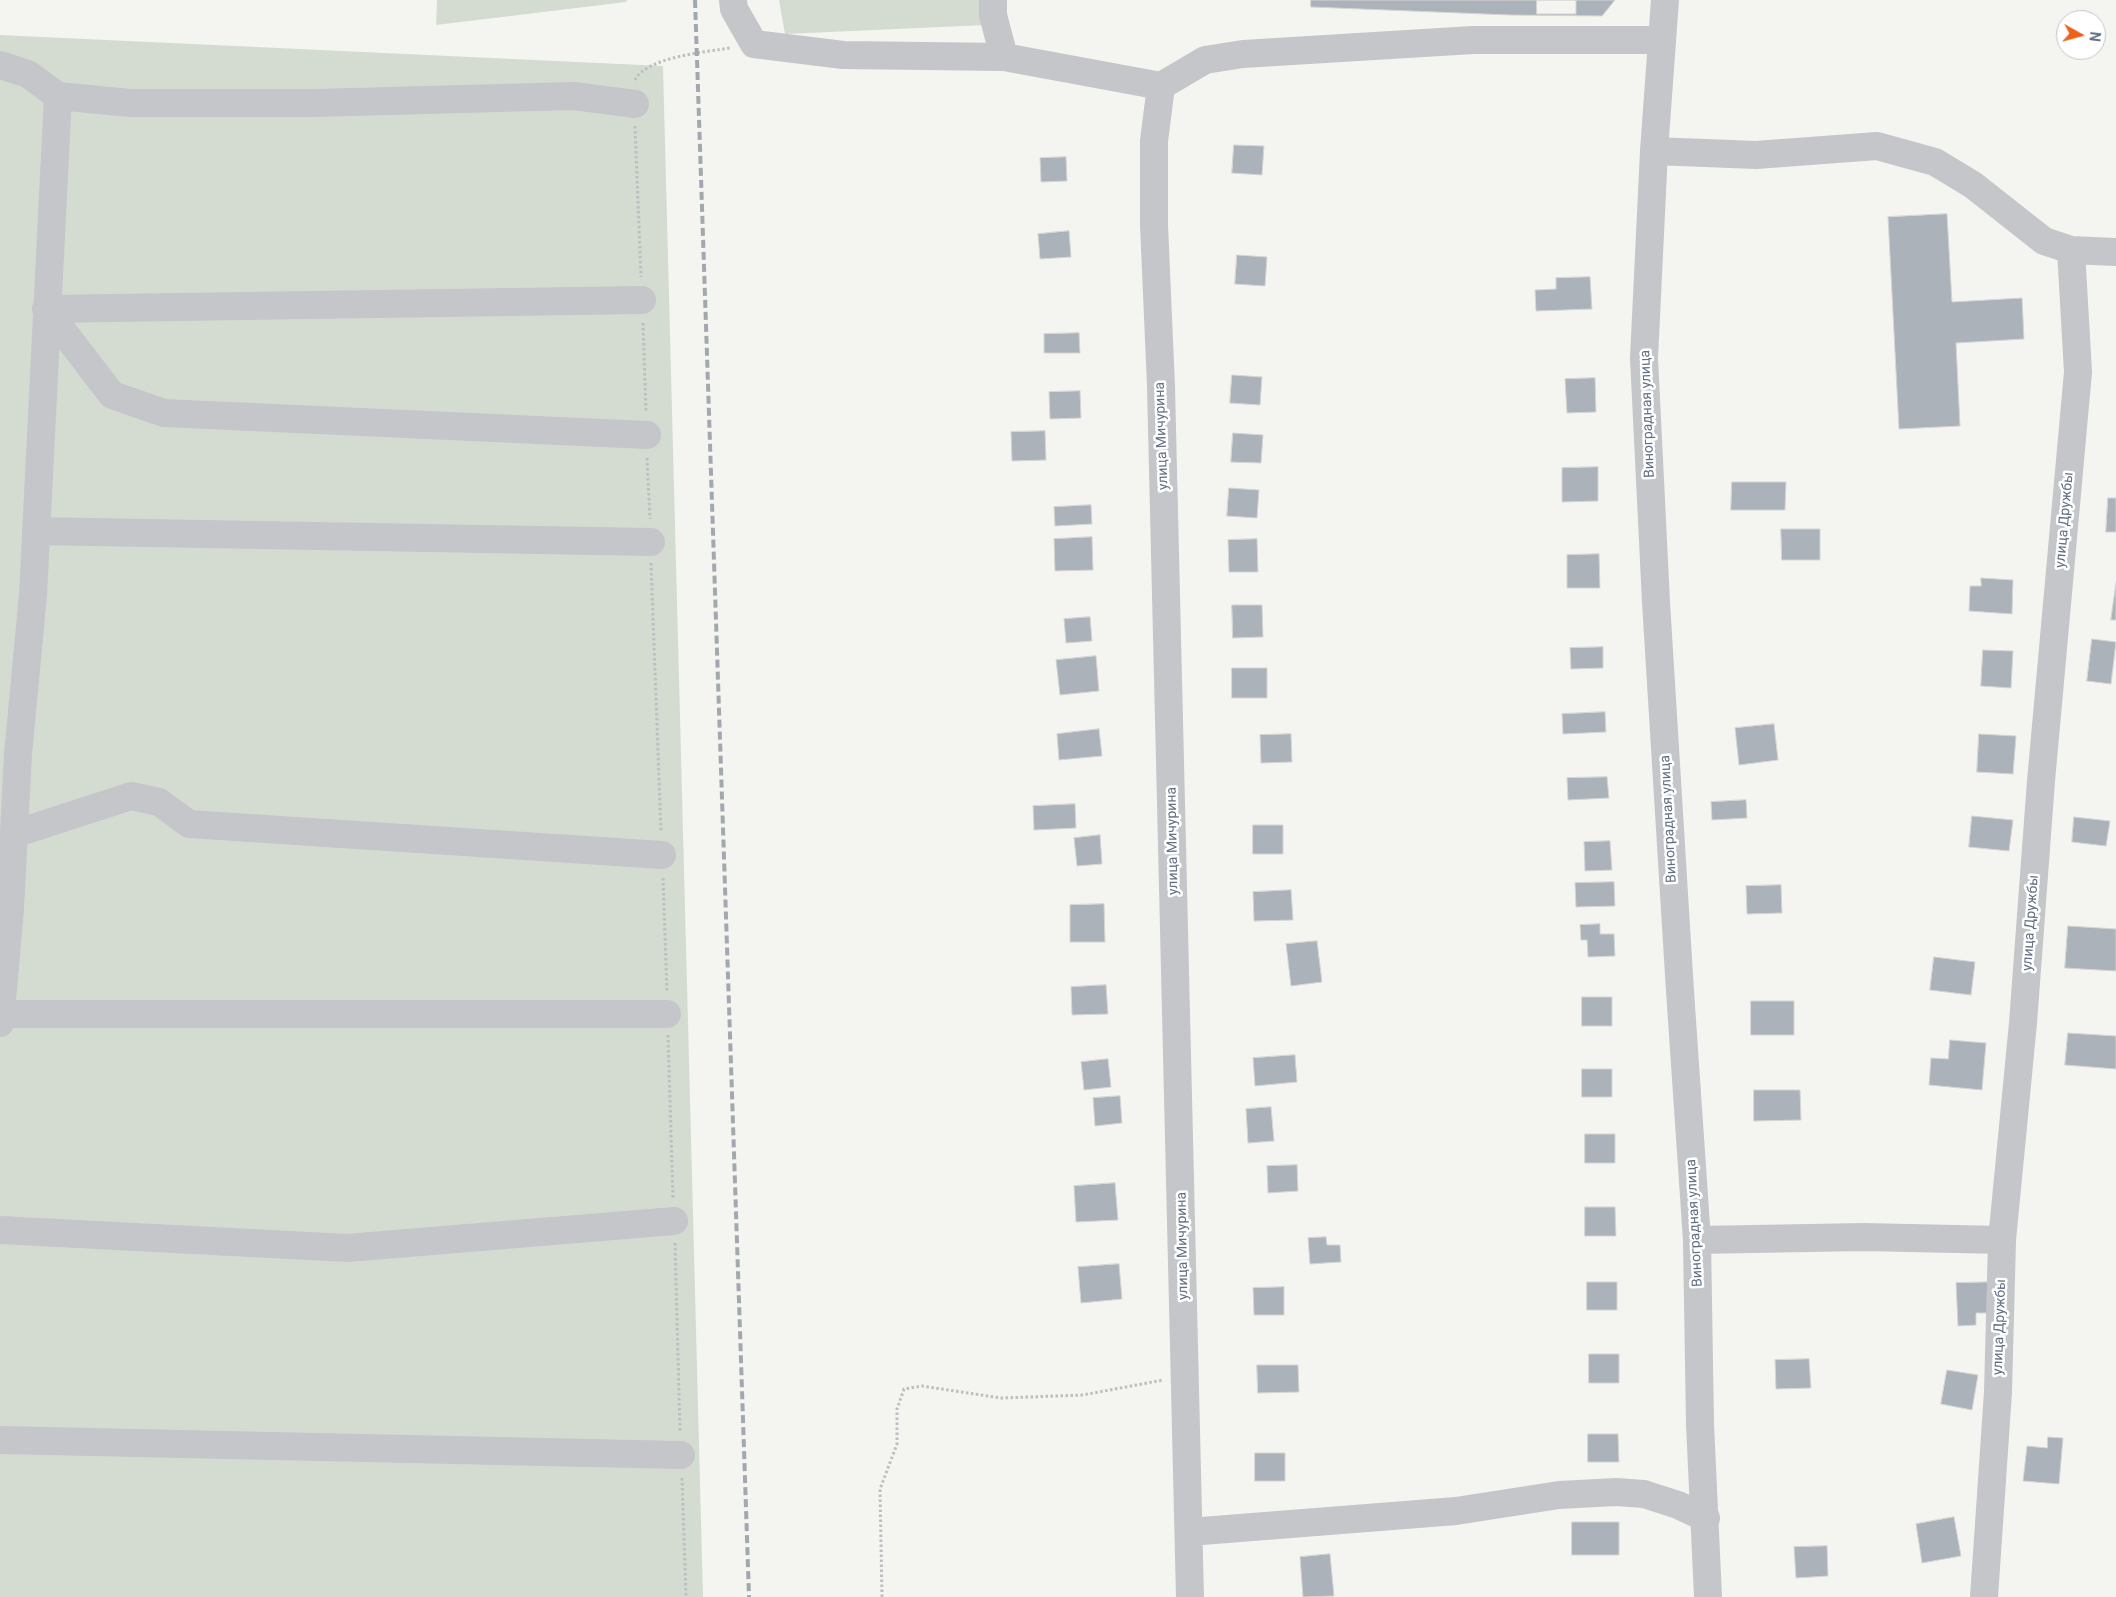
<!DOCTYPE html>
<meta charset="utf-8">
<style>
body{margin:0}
#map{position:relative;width:2116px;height:1597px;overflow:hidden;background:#f4f5f0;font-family:Roboto,sans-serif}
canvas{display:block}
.north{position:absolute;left:2056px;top:10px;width:50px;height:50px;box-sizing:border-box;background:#fff;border:1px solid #c0c6cd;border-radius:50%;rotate:97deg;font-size:14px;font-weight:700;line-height:20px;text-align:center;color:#627083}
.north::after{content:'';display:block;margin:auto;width:18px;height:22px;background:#eb611a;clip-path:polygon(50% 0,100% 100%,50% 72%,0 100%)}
</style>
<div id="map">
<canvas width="2116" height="1597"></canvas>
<div class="north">N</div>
</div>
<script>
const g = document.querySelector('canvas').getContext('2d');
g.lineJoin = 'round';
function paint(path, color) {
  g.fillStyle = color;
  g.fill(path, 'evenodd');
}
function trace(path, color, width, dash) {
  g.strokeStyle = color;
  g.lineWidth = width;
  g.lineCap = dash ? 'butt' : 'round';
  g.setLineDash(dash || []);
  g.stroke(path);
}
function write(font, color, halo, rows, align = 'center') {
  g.font = font + ' Roboto,sans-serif';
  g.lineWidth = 5;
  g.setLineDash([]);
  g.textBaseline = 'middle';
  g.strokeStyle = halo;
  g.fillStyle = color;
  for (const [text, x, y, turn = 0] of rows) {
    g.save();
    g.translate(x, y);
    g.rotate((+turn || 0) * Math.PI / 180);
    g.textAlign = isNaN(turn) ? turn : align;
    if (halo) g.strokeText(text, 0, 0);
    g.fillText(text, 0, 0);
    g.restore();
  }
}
paint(new Path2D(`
 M 437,0 L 627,0 L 626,2 L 436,25 Z
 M 779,0 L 987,0 L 986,25 L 785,34 Z
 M 0,35 L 663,66 L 703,1597 L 0,1597 Z`), '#d4dcd1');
const building = new Path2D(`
 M 1311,0 L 1615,0 L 1602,16 L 1510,15 L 1311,7 Z
 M 1537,0 L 1576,0 L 1576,14 L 1537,14 Z
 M 1234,145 L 1264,146 L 1262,175 L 1232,173 Z
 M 1066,157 L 1067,181 L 1041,182 L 1040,158 Z
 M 1947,214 L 1952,302 L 2022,298 L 2024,339 L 1956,343 L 1960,426 L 1899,429 L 1888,217 Z
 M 1069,231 L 1071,257 L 1040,259 L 1038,234 Z
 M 1237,255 L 1267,257 L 1265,286 L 1235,284 Z
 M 1590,277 L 1592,309 L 1536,311 L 1535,290 L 1556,289 L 1556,278 Z
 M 1079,333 L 1080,353 L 1044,353 L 1044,334 Z
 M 1232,375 L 1262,377 L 1260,405 L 1230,403 Z
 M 1595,378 L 1596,412 L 1567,413 L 1565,379 Z
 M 1080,391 L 1081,418 L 1050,419 L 1049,392 Z
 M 1045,431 L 1046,460 L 1012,461 L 1011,432 Z
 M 1233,433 L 1263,435 L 1261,463 L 1231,462 Z
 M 1598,467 L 1598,501 L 1562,502 L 1562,468 Z
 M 1732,482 L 1786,482 L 1785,510 L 1731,510 Z
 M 1229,488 L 1259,490 L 1257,518 L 1227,516 Z
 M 2108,498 L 2116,498 L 2116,532 L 2106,532 Z
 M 1091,505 L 1092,524 L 1055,526 L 1054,507 Z
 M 1781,529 L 1820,529 L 1820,560 L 1782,560 Z
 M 1092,537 L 1093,570 L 1055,571 L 1054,539 Z
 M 1257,539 L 1258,572 L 1229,572 L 1228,540 Z
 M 1599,554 L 1600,588 L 1567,588 L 1567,555 Z
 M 1981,578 L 2013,580 L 2012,614 L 1969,611 L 1970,586 L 1981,586 Z
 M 2116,583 L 2116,620 L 2111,620 Z
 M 1232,605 L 1262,605 L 1263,637 L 1233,638 Z
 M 1090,617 L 1092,641 L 1066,643 L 1064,619 Z
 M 2092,639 L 2116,642 L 2111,684 L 2087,681 Z
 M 1603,647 L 1603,668 L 1571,669 L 1570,648 Z
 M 1983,650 L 2013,651 L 2011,688 L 1981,686 Z
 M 1096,656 L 1099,691 L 1060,695 L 1056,660 Z
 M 1232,668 L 1267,668 L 1267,698 L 1232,698 Z
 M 1605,712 L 1606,732 L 1563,734 L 1562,714 Z
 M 1774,724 L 1778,760 L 1739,765 L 1735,728 Z
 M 1099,729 L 1102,756 L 1059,760 L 1057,734 Z
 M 1291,734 L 1292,762 L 1261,763 L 1260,735 Z
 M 1979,734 L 2016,736 L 2013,774 L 1977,772 Z
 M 1607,777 L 1609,798 L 1568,800 L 1567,778 Z
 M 1746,800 L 1747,818 L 1712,820 L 1711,802 Z
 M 1075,804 L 1076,828 L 1034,830 L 1033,806 Z
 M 1972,816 L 2013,820 L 2009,851 L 1969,847 Z
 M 2074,817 L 2110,821 L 2106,846 L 2072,842 Z
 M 1253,825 L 1283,825 L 1283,854 L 1253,854 Z
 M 1100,835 L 1102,864 L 1077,866 L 1074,838 Z
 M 1610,841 L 1612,870 L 1585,871 L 1584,842 Z
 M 1614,882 L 1615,906 L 1576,907 L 1575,883 Z
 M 1781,885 L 1782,913 L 1747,914 L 1746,886 Z
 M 1291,890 L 1293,920 L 1254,921 L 1253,892 Z
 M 1104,904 L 1105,942 L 1070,942 L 1070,905 Z
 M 1600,924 L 1600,934 L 1614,934 L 1615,956 L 1588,957 L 1587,940 L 1581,940 L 1580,925 Z
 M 2068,926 L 2116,929 L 2116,971 L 2065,968 Z
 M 1317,941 L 1322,982 L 1291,986 L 1286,944 Z
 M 1934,957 L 1975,962 L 1971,995 L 1930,990 Z
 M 1106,985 L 1108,1014 L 1072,1015 L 1071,987 Z
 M 1582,997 L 1612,997 L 1612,1026 L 1582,1026 Z
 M 1751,1001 L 1794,1001 L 1794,1035 L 1751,1035 Z
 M 2068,1033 L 2116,1036 L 2116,1069 L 2065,1065 Z
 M 1950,1040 L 1986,1043 L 1982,1090 L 1929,1085 L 1931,1058 L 1948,1059 Z
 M 1295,1055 L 1297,1082 L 1255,1086 L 1253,1058 Z
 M 1108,1059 L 1111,1087 L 1084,1090 L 1081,1062 Z
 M 1582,1069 L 1612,1069 L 1612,1097 L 1582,1097 Z
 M 1754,1090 L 1800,1090 L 1801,1120 L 1754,1121 Z
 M 1120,1096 L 1122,1123 L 1095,1126 L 1093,1098 Z
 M 1271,1107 L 1274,1141 L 1248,1143 L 1246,1109 Z
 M 1585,1134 L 1615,1134 L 1615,1163 L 1585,1163 Z
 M 1297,1165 L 1298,1191 L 1268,1193 L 1267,1166 Z
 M 1115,1183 L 1118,1220 L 1076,1222 L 1074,1186 Z
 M 1585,1207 L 1615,1207 L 1616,1236 L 1585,1236 Z
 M 1326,1237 L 1327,1245 L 1340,1245 L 1341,1262 L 1310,1264 L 1308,1238 Z
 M 1119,1264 L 1122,1299 L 1081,1303 L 1078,1267 Z
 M 1587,1282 L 1617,1282 L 1617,1310 L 1587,1310 Z
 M 1992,1282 L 1993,1313 L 1976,1313 L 1976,1325 L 1958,1326 L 1956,1283 Z
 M 1284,1287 L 1284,1315 L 1254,1315 L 1253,1288 Z
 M 1589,1354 L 1619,1354 L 1619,1383 L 1589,1383 Z
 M 1809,1359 L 1811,1388 L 1776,1389 L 1775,1360 Z
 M 1257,1365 L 1298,1365 L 1299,1392 L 1258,1393 Z
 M 1947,1370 L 1978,1375 L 1972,1410 L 1941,1404 Z
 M 1588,1434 L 1618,1434 L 1619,1462 L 1588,1462 Z
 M 2048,1437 L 2063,1438 L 2059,1484 L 2023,1481 L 2027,1446 L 2047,1448 Z
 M 1255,1453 L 1285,1453 L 1285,1481 L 1255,1481 Z
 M 1954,1517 L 1961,1556 L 1922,1563 L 1916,1524 Z
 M 1572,1522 L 1619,1522 L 1619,1555 L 1572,1555 Z
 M 1827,1546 L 1828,1576 L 1796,1578 L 1794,1547 Z
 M 1330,1554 L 1334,1596 L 1303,1597 L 1300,1557 Z`);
paint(building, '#acb2b9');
trace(building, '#d5d5d3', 1);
trace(new Path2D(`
 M 635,80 C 646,57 706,52 730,48
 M 635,126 L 641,277
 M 643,323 L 646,412
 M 647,458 L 650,519
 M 651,563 L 661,832
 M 663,878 L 667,992
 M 668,1035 L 673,1199
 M 675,1243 L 680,1431
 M 682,1478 L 686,1597
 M 882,1597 L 880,1489 L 897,1444 L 897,1409 L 904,1389 L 922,1386 L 1001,1398 L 1083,1395 L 1163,1380`), '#bdbec1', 3, [2.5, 2.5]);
trace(new Path2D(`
 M 733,0 L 734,9 L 754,44 L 843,55 L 1004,57 L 1161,86 L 1205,60 L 1243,54 L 1473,40 L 1662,40
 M 993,0 L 993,15 L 1004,57
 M 1665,0 L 1654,151 L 1644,358 L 1656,602 L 1680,991 L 1697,1240 L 1700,1424 L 1708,1597
 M 0,65 L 28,74 L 58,96 L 33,595 L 18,754 L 10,909 L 0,1023
 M 1161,86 L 1154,141 L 1154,225 L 1161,386 L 1190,1597
 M 58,96 L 130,103 L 314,103 L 574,96 L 635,104
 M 1654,151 L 1756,155 L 1877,146 L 1935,162 L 1973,185 L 2044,241 L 2071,250 L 2116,252
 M 46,309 L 112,395 L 164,413 L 647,435
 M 46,309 L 642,300
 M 36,531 L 651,542
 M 14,834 L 131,796 L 159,802 L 189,824 L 662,855
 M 1,1014 L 667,1014
 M 0,1230 L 347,1248 L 674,1221
 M 1697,1240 L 1864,1237 L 2002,1240
 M 0,1440 L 681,1455
 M 1189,1532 L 1456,1511 L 1559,1495 L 1616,1492 L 1644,1494 L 1678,1505 L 1706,1518
 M 1984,1597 L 1998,1392 L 2002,1240 L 2023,1023 L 2041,781 L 2078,372 L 2071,250`), '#c4c6ca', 28);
trace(new Path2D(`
 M 695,0 L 749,1597`), '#a3a8af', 4, [8, 4]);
write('14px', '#627083', '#fff', [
 ["Виноградная улица",1648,414,-92],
 ["улица Мичурина",1162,436,-92],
 ["улица Дружбы",2065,520,-85],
 ["Виноградная улица",1669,819,-93],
 ["улица Мичурина",1173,841,-91],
 ["улица Дружбы",2031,923,-86],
 ["Виноградная улица",1695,1223,-93],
 ["улица Мичурина",1183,1246,-91],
 ["улица Дружбы",2000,1327,-88]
]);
</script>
